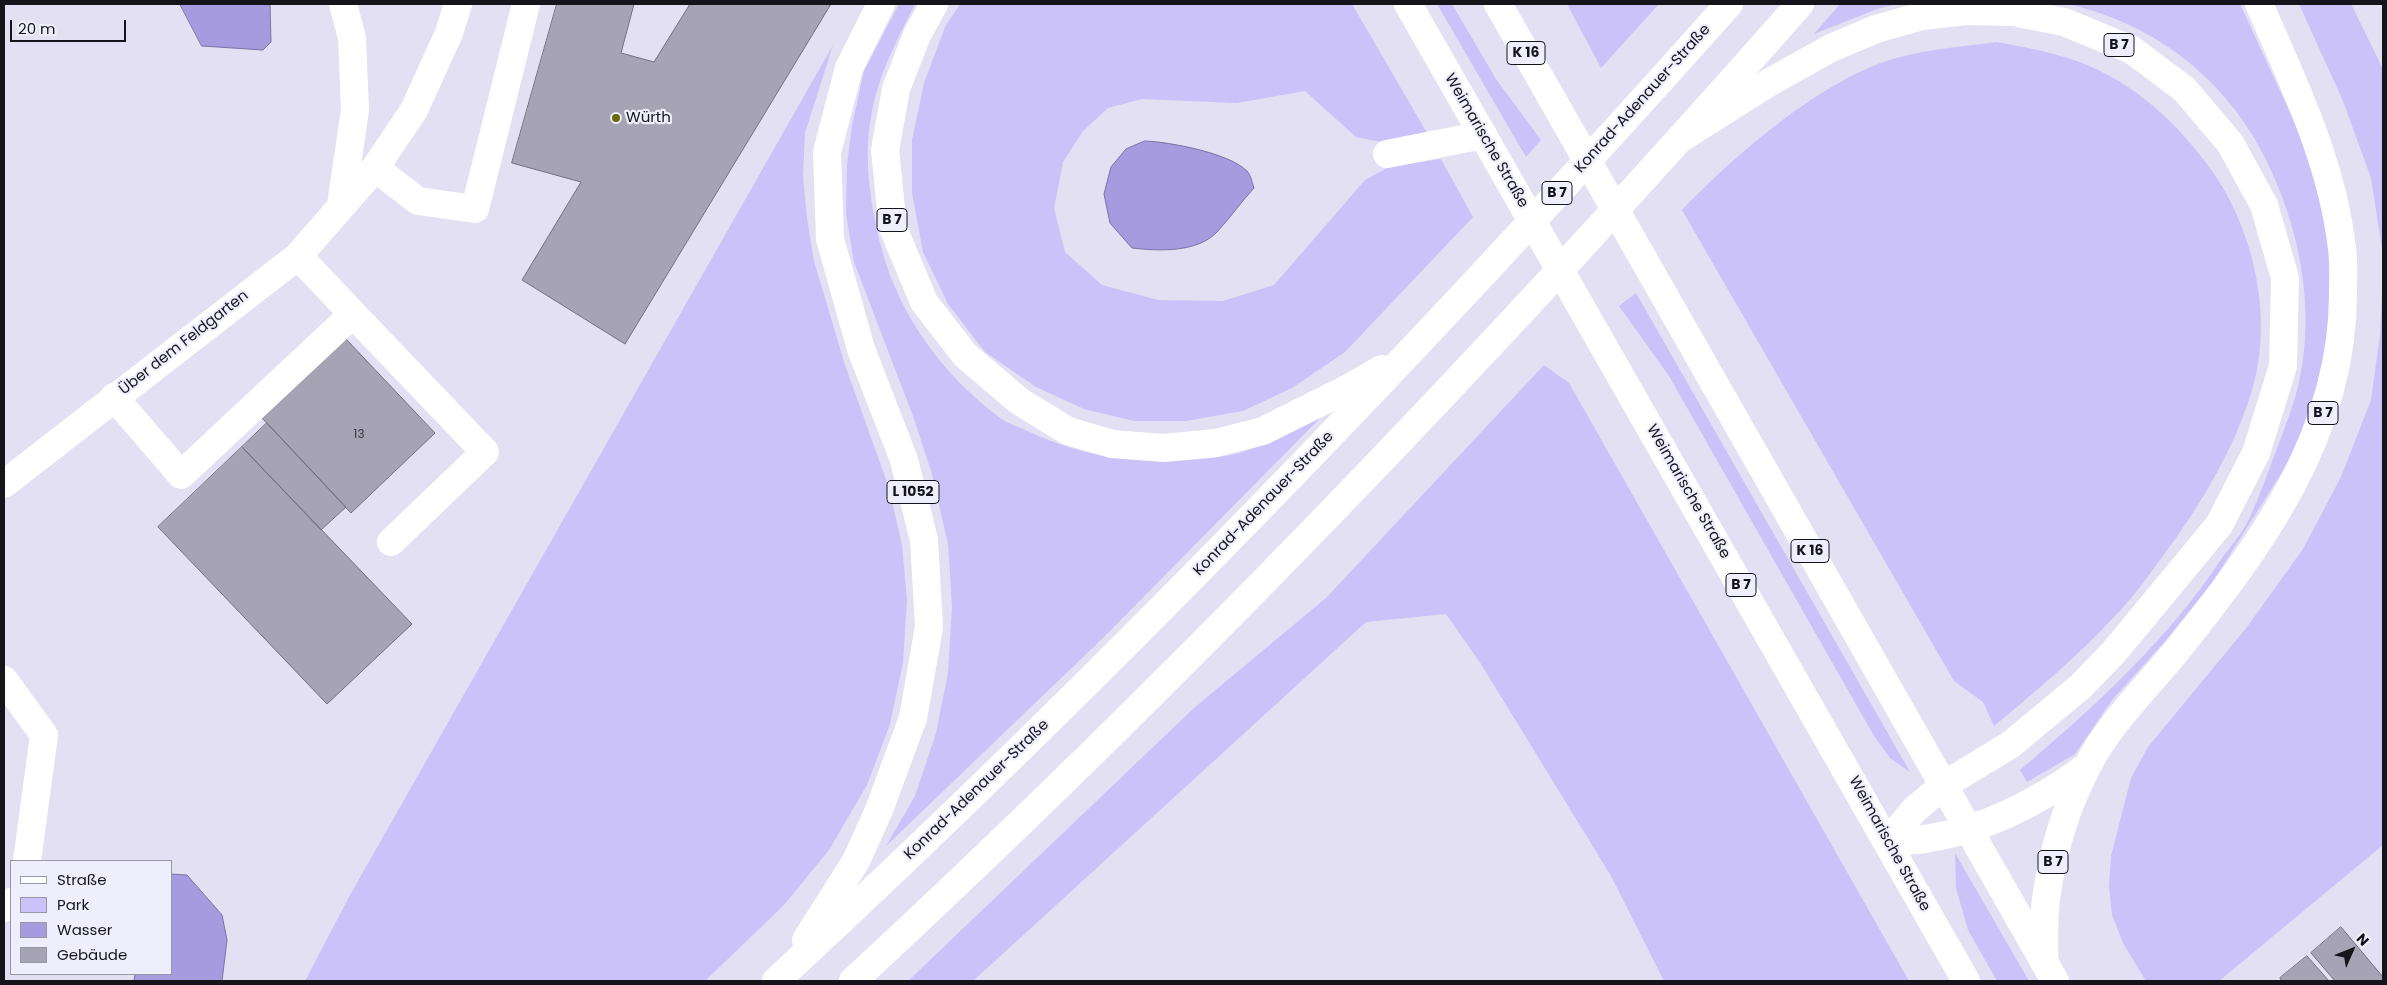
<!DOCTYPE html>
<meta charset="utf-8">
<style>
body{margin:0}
#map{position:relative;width:2387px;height:985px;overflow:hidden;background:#e2e0f2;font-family:Poppins,sans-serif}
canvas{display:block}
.frame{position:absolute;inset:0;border:5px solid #15141a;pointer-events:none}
.legend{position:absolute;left:10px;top:860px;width:162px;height:115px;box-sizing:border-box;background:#efeefd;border:1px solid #9897a2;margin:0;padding:6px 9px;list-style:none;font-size:15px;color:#15141a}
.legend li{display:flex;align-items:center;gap:10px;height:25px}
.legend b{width:25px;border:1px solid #9897a2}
.north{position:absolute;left:2327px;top:925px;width:50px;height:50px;-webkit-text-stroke:4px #efeefd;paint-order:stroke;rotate:46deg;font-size:14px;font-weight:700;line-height:20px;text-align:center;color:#15141a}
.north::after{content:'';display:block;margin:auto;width:18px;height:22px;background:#15141a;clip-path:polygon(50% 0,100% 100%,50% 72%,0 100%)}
.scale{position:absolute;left:10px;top:20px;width:116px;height:22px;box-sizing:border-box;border:2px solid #15141a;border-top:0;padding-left:6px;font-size:15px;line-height:18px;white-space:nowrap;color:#15141a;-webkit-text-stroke:4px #efeefd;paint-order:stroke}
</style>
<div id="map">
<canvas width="2387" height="985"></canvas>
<div class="frame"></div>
<ul class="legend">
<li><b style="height:6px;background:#fff"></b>Straße</li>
<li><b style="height:14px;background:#cac2f9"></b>Park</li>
<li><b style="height:14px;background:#a59bde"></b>Wasser</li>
<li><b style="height:14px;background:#a5a3b4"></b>Gebäude</li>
</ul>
<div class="north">N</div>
<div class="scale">20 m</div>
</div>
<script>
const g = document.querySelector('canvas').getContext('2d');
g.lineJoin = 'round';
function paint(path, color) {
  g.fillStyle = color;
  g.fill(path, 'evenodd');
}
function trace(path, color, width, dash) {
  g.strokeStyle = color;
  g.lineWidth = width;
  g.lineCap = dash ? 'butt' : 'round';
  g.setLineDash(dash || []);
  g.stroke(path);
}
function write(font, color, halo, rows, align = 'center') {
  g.font = font + ' Poppins,sans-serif';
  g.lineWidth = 4.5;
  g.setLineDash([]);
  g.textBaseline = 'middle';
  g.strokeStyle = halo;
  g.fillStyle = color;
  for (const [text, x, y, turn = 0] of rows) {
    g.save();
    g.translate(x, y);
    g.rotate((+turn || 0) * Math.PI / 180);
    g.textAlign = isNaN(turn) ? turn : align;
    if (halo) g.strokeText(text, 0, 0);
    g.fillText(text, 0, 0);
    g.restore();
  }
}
paint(new Path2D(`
 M 899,4 L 915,4 C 896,42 878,75 871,117 C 863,159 871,209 882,250 C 900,317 944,376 999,417 C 1006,423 1017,426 1025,430 C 1071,451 1107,460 1158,460 C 1185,460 1213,460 1239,453 C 1271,444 1299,427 1327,411 L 1105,636 L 886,846 L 915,796 L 936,733 L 948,673 L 952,606 L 948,544 L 932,474 L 913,416 L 854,262 L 846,214 L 847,165 L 852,126 L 864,71 Z
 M 960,4 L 1352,4 L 1427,133 L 1386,143 L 1356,137 L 1305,91 L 1237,103 L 1142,99 L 1108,108 L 1083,131 L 1063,162 L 1054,208 L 1065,252 L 1102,285 L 1158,300 L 1223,301 L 1274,285 L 1365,180 L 1389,167 L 1441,159 L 1473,217 L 1345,352 L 1292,388 L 1243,411 L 1186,421 L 1134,421 L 1084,409 L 1036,387 L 985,352 L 948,304 L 923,252 L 912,193 L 912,140 L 924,83 L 945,27 Z
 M 1437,4 L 1452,4 L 1496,79 L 1541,140 L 1526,157 Z
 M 1567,4 L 1659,4 L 1601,68 Z
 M 1840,4 L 1896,4 L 1877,9 L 1814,34 Z
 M 2067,4 L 2240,4 L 2297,128 L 2313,169 L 2324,215 L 2333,273 L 2330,336 L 2315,409 L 2284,469 L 2212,583 L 2166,640 L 2112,700 L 2075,754 L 2027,782 L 2020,770 C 2094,707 2166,642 2220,561 C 2229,548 2241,535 2248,521 C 2260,496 2269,469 2279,443 C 2286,425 2293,406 2298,387 C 2317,307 2299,222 2261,150 C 2220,74 2150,22 2067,4 Z
 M 2299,4 L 2351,4 L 2383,69 L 2383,255 L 2371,178 L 2343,101 Z
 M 1997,42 C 2028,48 2058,53 2087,65 C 2138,86 2180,126 2212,171 C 2254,230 2274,319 2252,390 C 2235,447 2203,501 2168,549 C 2151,572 2134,597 2114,617 C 2077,657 2036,691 1994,726 L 1983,702 L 1954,681 L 1682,210 C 1735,155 1825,76 1900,57 C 1932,49 1965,46 1997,42 Z
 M 833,45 L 805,133 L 803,176 L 807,218 L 814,261 L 845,365 L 889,488 L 902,545 L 907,600 L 903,663 L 890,724 L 867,785 L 829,850 L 784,905 L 705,981 L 305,981 L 350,895 Z
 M 2383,271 L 2383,845 L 2219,981 L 2146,981 L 2123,943 L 2112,915 L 2109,887 L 2111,856 L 2131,778 L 2148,747 L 2247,627 L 2303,549 L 2341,477 L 2371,400 L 2380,335 Z
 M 1636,293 L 1910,772 L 1890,758 L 1874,736 L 1669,376 L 1619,306 Z
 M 1544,365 L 1569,383 L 1909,981 L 1664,981 L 1611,876 L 1481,664 L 1446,614 L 1366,622 L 973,981 L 908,981 L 1194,708 L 1326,598 Z
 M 1955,853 L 2029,981 L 1997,981 L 1968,930 L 1956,888 Z`), '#cac2f9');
const water = new Path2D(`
 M 180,4 L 270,4 L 271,42 L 263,50 L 202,46 Z
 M 1145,141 C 1170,142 1229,153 1247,171 C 1251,175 1252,183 1254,188 C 1241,202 1230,218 1217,232 C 1197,253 1158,251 1132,248 L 1110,223 L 1104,194 L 1111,167 L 1126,149 Z
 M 171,874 L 187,875 L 222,915 L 227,940 L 222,981 L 134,981 L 135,974 L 171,974 Z`);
paint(water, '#a59bde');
trace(water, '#7a72a3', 1);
const building = new Path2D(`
 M 557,4 L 634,4 L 621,53 L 654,62 L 690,4 L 831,4 L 625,344 L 522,280 L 581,182 L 512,163 Z
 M 345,338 L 435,433 L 351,513 L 262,418 Z
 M 267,423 L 346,507 L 321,530 L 242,447 Z
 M 242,447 L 412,624 L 327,704 L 158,527 Z
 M 2341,927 L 2383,977 L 2383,981 L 2335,981 L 2311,953 Z
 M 2307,956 L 2329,981 L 2282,981 L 2280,978 Z`);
paint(building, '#a5a3b4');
trace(building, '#727080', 1);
trace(new Path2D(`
 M 1387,154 L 1483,135
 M 375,168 L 418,201 L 475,209 L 526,4
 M 341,205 L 355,110 L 352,38 L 343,4
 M 353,314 L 485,452 L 391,542
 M 114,397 L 181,475 L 353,314 L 298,256
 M 4,484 L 298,256 L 375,168 L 414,110 L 449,33 L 458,4
 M 4,680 L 44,735 L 27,861
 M 4,908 L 11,902`), '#fff', 28);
trace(new Path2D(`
 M 1408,4 L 1966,981
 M 1498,4 L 2055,981`), '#fff', 28);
trace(new Path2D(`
 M 934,4 L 917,35 L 896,89 L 885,150 L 893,228 L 924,302 L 965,355 L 1019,401 L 1068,431 L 1112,444 L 1164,448 L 1216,443 L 1263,431 L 1349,388 L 1382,369
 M 1680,139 L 1770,82 L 1831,48 L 1876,29 L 1922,16 L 1966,11 L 2013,12 L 2064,22 L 2132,50 L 2184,89 L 2230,143 L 2264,205 L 2285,278 L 2283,366 L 2256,453 L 2219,525 L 2114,652 L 2080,687 L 2010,745 L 1944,785 L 1914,810 L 1888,842
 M 1888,842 C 1901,841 1916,841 1930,838 C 1987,829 2040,801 2086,767
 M 806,940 L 856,861 L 879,810 L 913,718 L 929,627 L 924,540 L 904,460 L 861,349 L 830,239 L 827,152 L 849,68 L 881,4
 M 2044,962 C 2045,942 2043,919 2046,899 C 2052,854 2066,807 2087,767 C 2108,725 2144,690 2174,654 C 2260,547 2344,435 2343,291 C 2343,277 2344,263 2342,249 C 2332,161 2294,84 2259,4
 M 776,981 C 1110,672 1426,344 1729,4
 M 853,981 C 1186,673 1500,344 1800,4`), '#fff', 28);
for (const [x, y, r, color] of [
 [616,118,5,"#696b0a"]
]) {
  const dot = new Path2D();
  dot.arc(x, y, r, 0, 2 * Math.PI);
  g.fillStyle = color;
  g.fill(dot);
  trace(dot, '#efeefd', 2);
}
write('12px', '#393840', null, [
 ["13",359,435]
]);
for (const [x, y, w] of [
 [2119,45,30],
 [1526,53,38],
 [1557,193,30],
 [892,220,30],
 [2323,413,30],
 [913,492,52],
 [1810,551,38],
 [1741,585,30],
 [2053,862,30]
]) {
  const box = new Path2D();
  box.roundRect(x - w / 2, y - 11.5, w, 23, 4);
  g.fillStyle = '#efeefd';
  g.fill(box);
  trace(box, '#15141a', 1);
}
write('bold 14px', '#15141a', null, [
 ["B 7",2119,45],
 ["K 16",1526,53],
 ["B 7",1557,193],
 ["B 7",892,220],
 ["B 7",2323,413],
 ["L 1052",913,492],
 ["K 16",1810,551],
 ["B 7",1741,585],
 ["B 7",2053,862]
]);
write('15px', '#15141a', '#efeefd', [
 ["Konrad-Adenauer-Straße",1643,99,-48],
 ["Weimarische Straße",1486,141,60],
 ["Über dem Feldgarten",184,343,-38],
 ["Weimarische Straße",1688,492,60],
 ["Konrad-Adenauer-Straße",1264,504,-46],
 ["Konrad-Adenauer-Straße",977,790,-44],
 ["Weimarische Straße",1889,844,61]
]);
write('15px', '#15141a', '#efeefd', [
 ["Würth",626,118]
], 'left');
</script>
